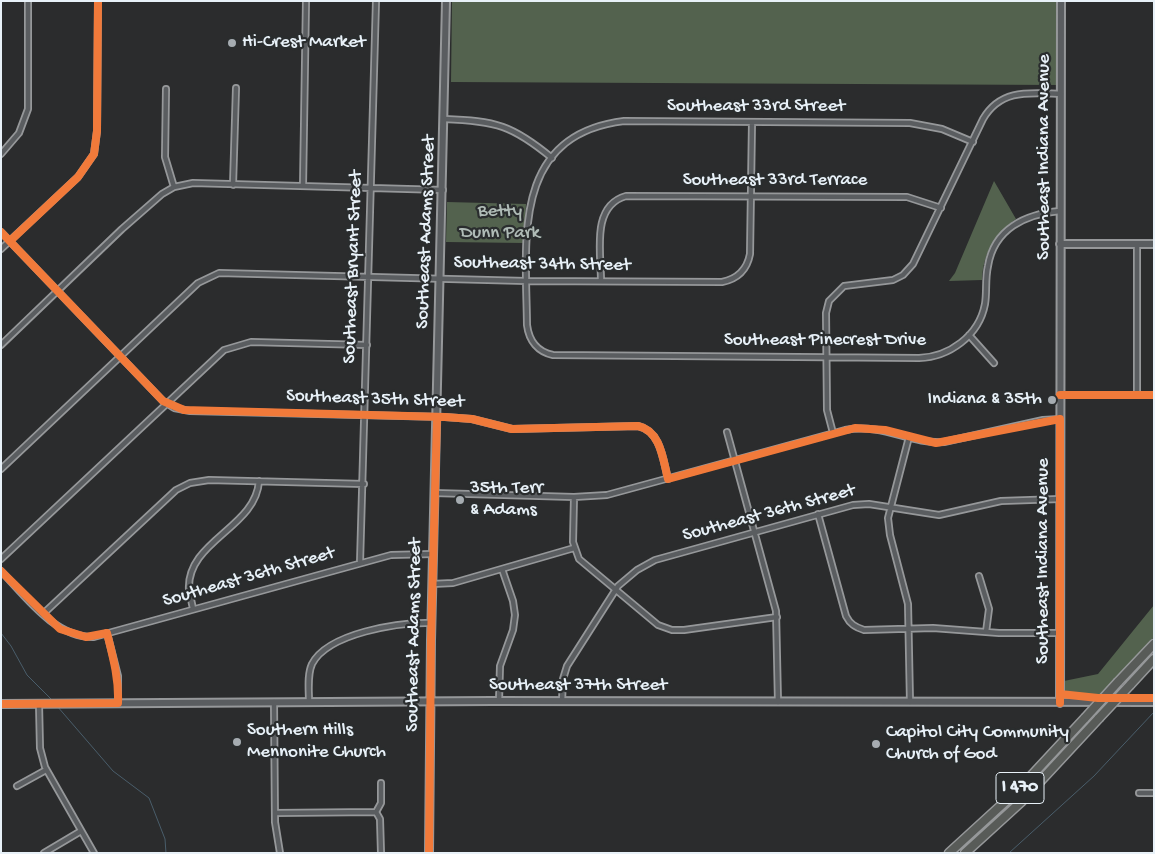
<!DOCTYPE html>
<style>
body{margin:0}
#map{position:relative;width:1155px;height:854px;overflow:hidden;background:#2b2c2d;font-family:"Gochi Hand",sans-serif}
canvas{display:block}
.frame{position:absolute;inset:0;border:2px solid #e8f1f8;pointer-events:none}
</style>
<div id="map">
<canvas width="1155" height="854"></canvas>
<div class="frame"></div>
</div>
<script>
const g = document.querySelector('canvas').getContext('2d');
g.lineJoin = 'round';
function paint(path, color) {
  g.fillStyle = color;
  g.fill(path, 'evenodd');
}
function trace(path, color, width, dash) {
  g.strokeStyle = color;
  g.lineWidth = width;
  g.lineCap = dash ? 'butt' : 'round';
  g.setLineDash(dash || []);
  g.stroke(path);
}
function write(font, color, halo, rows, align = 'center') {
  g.font = font + ' "Gochi Hand",sans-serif';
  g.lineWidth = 4.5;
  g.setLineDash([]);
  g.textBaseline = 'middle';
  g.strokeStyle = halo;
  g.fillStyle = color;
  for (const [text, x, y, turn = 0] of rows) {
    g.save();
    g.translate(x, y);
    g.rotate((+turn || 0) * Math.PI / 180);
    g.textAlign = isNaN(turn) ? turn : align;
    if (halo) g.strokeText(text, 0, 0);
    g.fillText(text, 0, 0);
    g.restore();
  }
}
paint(new Path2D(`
 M 452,1 L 1057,1 L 1057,85 L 451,82 Z
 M 994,181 L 1016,219 C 995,234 983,253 982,280 L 949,281 L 955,273 Z
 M 447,202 L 526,204 L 524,243 L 446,242 Z
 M 1154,605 L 1154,637 L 1099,699 L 1065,698 L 1064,681 L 1098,674 Z`), '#53624e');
trace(new Path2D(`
 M 1,633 L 11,646 L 27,675 L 53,701
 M 57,706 L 113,771 L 149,798 L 165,839 L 166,853
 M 1009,853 L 1094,776 L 1154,712`), '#4a5e6b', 1);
const street = new Path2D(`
 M 166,89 L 165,157 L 174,187
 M 444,119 C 496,121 512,125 552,158
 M 973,142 L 942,129 L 910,123 L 624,121 C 511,135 526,240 527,325 C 529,341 538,352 553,355 L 919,358 C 949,357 979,336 985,304 C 987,292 985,279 988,266 C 994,229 1025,214 1060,211
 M 1,154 L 19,133 L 28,109 L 28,1
 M 233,185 L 236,88
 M 303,186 L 306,1
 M 1,232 L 163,401 L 174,408 L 190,411 L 445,417 L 472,419 L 512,429 L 638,426 C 661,431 663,460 668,479
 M 1137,244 L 1137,395
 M 1,249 L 78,177 L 94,154 L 97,131 L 98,1
 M 601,281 C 601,252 591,206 626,196 L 907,197 L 941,208
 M 969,335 L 994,363
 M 1,345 L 122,229 L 162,194 L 174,187 L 193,183 L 443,190
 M 1060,395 L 1154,395
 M 727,432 L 776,611 L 778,702
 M 833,433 L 827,410 L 826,313 L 829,301 L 844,286 L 893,280 L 903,275 L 913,264 L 983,119 C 1001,88 1031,93 1061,94
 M 909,437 L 888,518 L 890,535 L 908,604 L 910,702
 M 1,469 L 198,283 L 219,273 L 526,281 L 722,282 C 737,279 747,270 750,254 L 752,122
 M 434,493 L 574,497 L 607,495 L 845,430 C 885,423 908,444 944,442 L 1043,420 L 1060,419
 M 574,497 L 573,542 L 579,559 L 658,625 L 672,630 L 684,630 L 777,617
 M 818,514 L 846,616 C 850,624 855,627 864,630 L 933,628 L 999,633 L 1060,633
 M 1,559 L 224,350 L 251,342 L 367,345
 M 360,563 L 376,1
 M 1,571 C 26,597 55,638 94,637 L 391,555 L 433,554
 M 979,576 L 989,609 L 986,632
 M 432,584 L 453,583 L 574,548
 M 193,609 C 192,603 190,596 189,590 C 186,541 256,528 259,481
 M 44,613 L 176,490 L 190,483 L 209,480 L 364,484
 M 107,633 L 118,676 L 118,703
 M 499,701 L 500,666 L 513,630 L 515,615 L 513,601 L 502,569
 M 562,701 L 563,679 L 567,666 L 618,586 L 637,570 L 655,560 L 853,505 L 869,504 L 939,515 L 1001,501 L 1060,499
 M 274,702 L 275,822 L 280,853
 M 309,702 C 309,690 307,675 312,664 C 328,633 399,622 431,623
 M 39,704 L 40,748 L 45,767 L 94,853
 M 17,786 L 46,770
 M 1139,793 L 1154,793
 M 376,812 L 380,819 L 381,853
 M 376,812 L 381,803 L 381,783
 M 275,813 L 376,812
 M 44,853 L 81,831`);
const secondary = new Path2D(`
 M 1060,244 L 1154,244
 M 1060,703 L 1061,1
 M 1,704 L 492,701 L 1154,702
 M 429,853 L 431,640 L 446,1`);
const highway = new Path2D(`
 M 1118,682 L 1154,644
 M 1130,685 L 1154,659
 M 949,853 L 1019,789 L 1085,718
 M 965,853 L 1021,802 L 1099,718`);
trace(street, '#96989a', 8);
trace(secondary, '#96989a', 10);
trace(highway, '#96989a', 11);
trace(street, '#5a5d60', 4.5);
trace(secondary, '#5a5d60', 6);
trace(highway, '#585b58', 8);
const highwayBridge = new Path2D(`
 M 1085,718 L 1118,682
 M 1099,718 L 1130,685`);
trace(highwayBridge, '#96989a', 11, []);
trace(highwayBridge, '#585b58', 8);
trace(new Path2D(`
 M 1,232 L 163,401 L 184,410 L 445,417 L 472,419 L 512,429 L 638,426 C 661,431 663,460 668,479 L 855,428 L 885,430 L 936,443 L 1060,419 L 1060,703
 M 10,241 L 78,177 L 94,154 L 97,131 L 98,1
 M 1060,395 L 1154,395
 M 1,571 L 60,629 L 86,637 L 107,633 C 113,657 119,679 118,703 L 1,704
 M 1060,694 L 1098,698 L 1154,698
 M 429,853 L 431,640 L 437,418`), '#f17a3a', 8);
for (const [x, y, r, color] of [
 [232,43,5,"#a6acb1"],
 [1052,400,5,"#a6acb1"],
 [460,500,5,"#a6acb1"],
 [237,742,5,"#a6acb1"],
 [876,744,5,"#a6acb1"]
]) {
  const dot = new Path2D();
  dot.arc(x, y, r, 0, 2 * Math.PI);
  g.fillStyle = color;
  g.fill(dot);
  trace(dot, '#2a2d2e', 2);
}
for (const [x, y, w] of [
 [1020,788,48]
]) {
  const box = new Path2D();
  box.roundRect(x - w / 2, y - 15.5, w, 31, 4);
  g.fillStyle = '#2a2d2e';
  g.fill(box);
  trace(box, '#e8f1f8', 1);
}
write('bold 18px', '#e8f1f8', null, [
 ["I 470",1020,788]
]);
write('19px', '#e8f1f8', '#2a2d2e', [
 ["Hi-Crest Market",242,43],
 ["Indiana & 35th",1042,400,"right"],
 ["35th Terr",470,489],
 ["& Adams",470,511],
 ["Southern Hills",247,731],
 ["Mennonite Church",247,753],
 ["Capitol City Community",886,733],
 ["Church of God",886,755]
], 'left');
write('19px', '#e8f1f8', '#2a2d2e', [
 ["Southeast 33rd Street",756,107],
 ["Southeast Indiana Avenue",1045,157,-90],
 ["Southeast 33rd Terrace",775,181],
 ["Southeast Adams Street",427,232,-88],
 ["Southeast 34th Street",542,265,1],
 ["Southeast Bryant Street",354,267,-88],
 ["Southeast Pinecrest Drive",825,341],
 ["Southeast 35th Street",375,400,2],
 ["Southeast 36th Street",769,514,-15],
 ["Southeast Indiana Avenue",1044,561,-90],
 ["Southeast 36th Street",249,578,-16],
 ["Southeast Adams Street",415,635,-89],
 ["Southeast 37th Street",578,686]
]);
write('19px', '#afbbb6', '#2a2d2e', [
 ["Betty",500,212],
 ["Dunn Park",500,234]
]);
</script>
